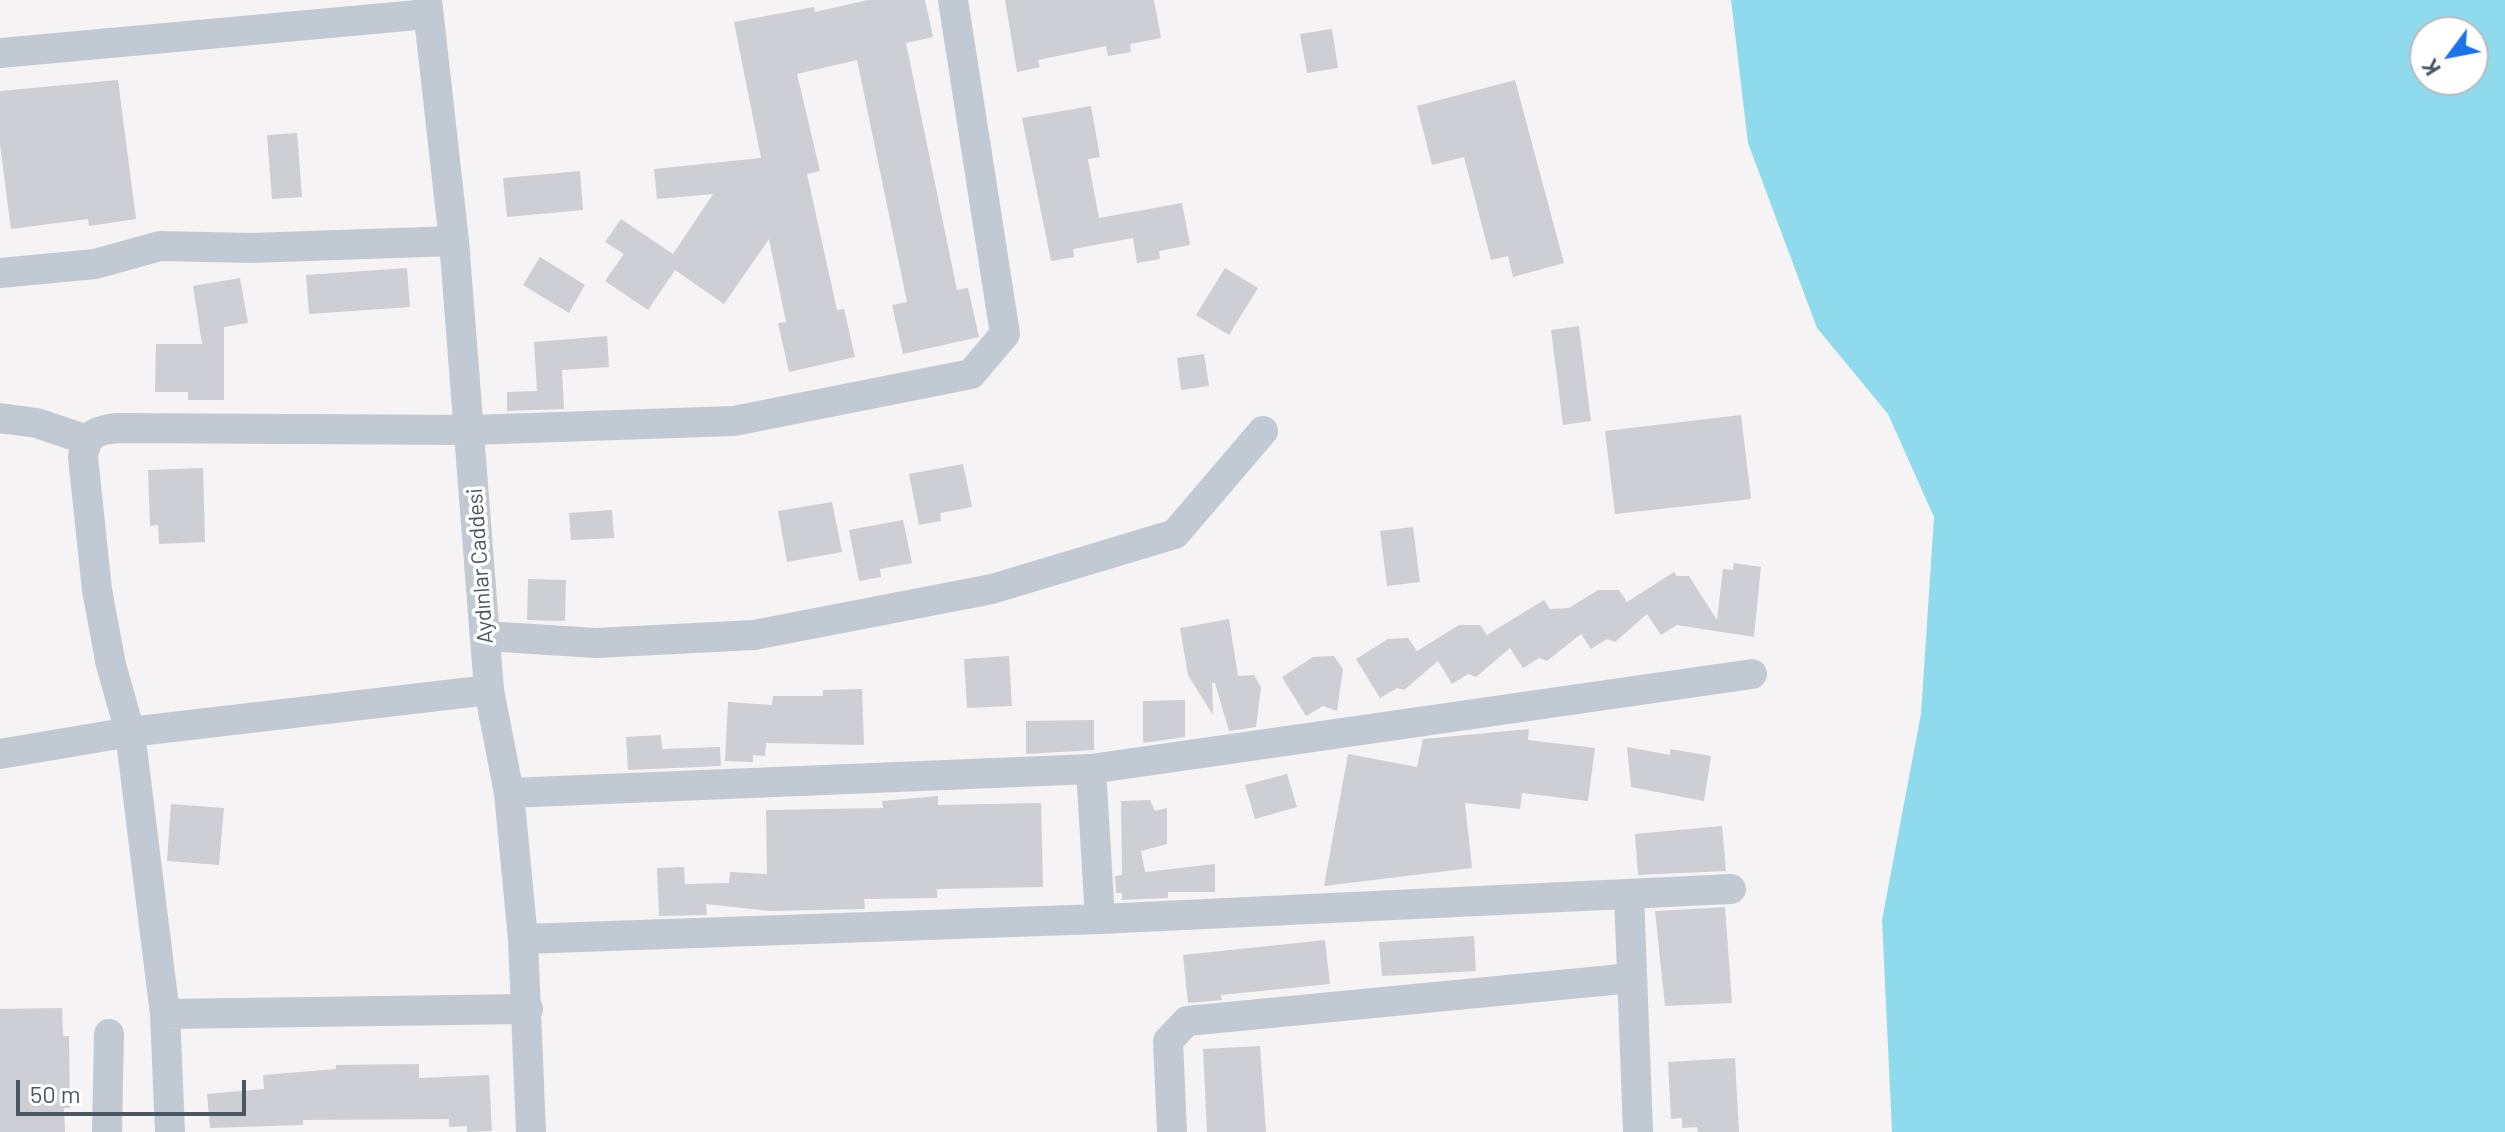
<!DOCTYPE html>
<meta charset="utf-8">
<style>
body{margin:0}
#map{position:relative;width:2505px;height:1132px;overflow:hidden;background:#f5f3f3;font-family:Barlow,sans-serif}
canvas{display:block}
.north{position:absolute;left:2409px;top:16px;width:80px;height:80px;box-sizing:border-box;background:#fff;border:2px solid #b7bbc0;border-radius:50%;rotate:238deg;font-size:22px;font-weight:700;line-height:32px;text-align:center;color:#4a5661}
.north::after{content:'';display:block;margin:auto;width:28px;height:36px;background:#1a73e8;clip-path:polygon(50% 0,100% 100%,50% 72%,0 100%)}
.scale{position:absolute;left:16px;top:1080px;width:230px;height:36px;box-sizing:border-box;border:4px solid #4a5661;border-top:0;padding-left:10px;font-size:24px;line-height:28px;white-space:nowrap;color:#4a5661;-webkit-text-stroke:6px #fff;paint-order:stroke}
</style>
<div id="map">
<canvas width="2505" height="1132"></canvas>
<div class="north">K</div>
<div class="scale">50 m</div>
</div>
<script>
const g = document.querySelector('canvas').getContext('2d');
g.lineJoin = 'round';
function paint(path, color) {
  g.fillStyle = color;
  g.fill(path, 'evenodd');
}
function trace(path, color, width, dash) {
  g.strokeStyle = color;
  g.lineWidth = width;
  g.lineCap = dash ? 'butt' : 'round';
  g.setLineDash(dash || []);
  g.stroke(path);
}
function write(font, color, halo, rows, align = 'center') {
  g.font = font + ' Barlow,sans-serif';
  g.lineWidth = 7;
  g.setLineDash([]);
  g.textBaseline = 'middle';
  g.strokeStyle = halo;
  g.fillStyle = color;
  for (const [text, x, y, turn = 0] of rows) {
    g.save();
    g.translate(x, y);
    g.rotate((+turn || 0) * Math.PI / 180);
    g.textAlign = isNaN(turn) ? turn : align;
    if (halo) g.strokeText(text, 0, 0);
    g.fillText(text, 0, 0);
    g.restore();
  }
}
paint(new Path2D(`
 M 1731,0 L 2505,0 L 2505,1132 L 1892,1132 L 1882,920 L 1921,714 L 1934,517 L 1888,414 L 1817,328 L 1748,143 ZM 2425,32 L 2473,32 L 2473,80 L 2425,80 Z`), '#90daee');
paint(new Path2D(`
 M 868,0 L 925,0 L 933,37 L 906,43 L 957,290 L 968,288 L 979,337 L 903,354 L 892,305 L 907,302 L 857,60 L 797,74 L 820,171 L 807,174 L 837,310 L 844,309 L 855,357 L 789,372 L 778,323 L 786,322 L 769,239 L 724,304 L 675,270 L 648,310 L 605,281 L 624,254 L 605,242 L 621,219 L 673,254 L 713,194 L 657,199 L 654,169 L 761,158 L 734,22 L 814,7 L 815,12 Z
 M 1005,0 L 1154,0 L 1161,38 L 1130,44 L 1131,52 L 1108,56 L 1106,46 L 1038,60 L 1040,67 L 1017,72 Z
 M 1332,29 L 1338,68 L 1307,73 L 1300,34 Z
 M 118,80 L 136,219 L 89,226 L 88,219 L 11,229 L 0,144 L 0,91 Z
 M 1515,80 L 1564,263 L 1513,277 L 1508,256 L 1491,260 L 1464,157 L 1432,165 L 1417,106 Z
 M 1091,106 L 1100,157 L 1088,159 L 1099,218 L 1182,203 L 1190,245 L 1159,251 L 1160,259 L 1137,263 L 1133,238 L 1073,249 L 1074,257 L 1051,261 L 1022,118 Z
 M 297,133 L 302,197 L 272,199 L 267,135 Z
 M 580,171 L 583,210 L 507,217 L 503,178 Z
 M 540,257 L 585,285 L 569,313 L 523,285 Z
 M 407,268 L 410,307 L 309,314 L 306,275 Z
 M 1225,268 L 1258,288 L 1229,335 L 1196,315 Z
 M 240,278 L 248,323 L 224,327 L 224,400 L 188,400 L 188,392 L 155,392 L 156,344 L 202,344 L 193,286 Z
 M 1579,326 L 1591,421 L 1563,425 L 1551,330 Z
 M 607,336 L 609,367 L 562,370 L 564,409 L 507,411 L 507,392 L 537,391 L 534,342 Z
 M 1204,354 L 1209,386 L 1181,390 L 1177,358 Z
 M 1741,415 L 1751,499 L 1615,514 L 1605,431 Z
 M 963,464 L 972,507 L 940,513 L 941,521 L 919,525 L 909,474 Z
 M 203,468 L 205,542 L 159,544 L 158,525 L 150,526 L 148,470 Z
 M 832,502 L 842,552 L 787,562 L 778,511 Z
 M 612,510 L 614,538 L 571,540 L 569,513 Z
 M 903,520 L 912,563 L 880,569 L 881,577 L 859,581 L 849,530 Z
 M 1413,527 L 1420,582 L 1387,586 L 1380,531 Z
 M 1734,563 L 1761,567 L 1754,637 L 1677,625 L 1661,635 L 1647,614 L 1615,642 L 1607,639 L 1591,649 L 1581,634 L 1547,661 L 1539,658 L 1523,668 L 1510,648 L 1476,677 L 1468,674 L 1452,684 L 1438,661 L 1404,690 L 1397,688 L 1380,698 L 1356,659 L 1388,639 L 1408,638 L 1417,651 L 1459,625 L 1480,625 L 1487,635 L 1544,600 L 1550,609 L 1569,608 L 1598,590 L 1619,590 L 1627,602 L 1674,572 L 1677,576 L 1689,576 L 1717,620 L 1723,569 L 1733,570 Z
 M 528,579 L 566,580 L 565,621 L 527,620 Z
 M 1229,619 L 1238,676 L 1254,675 L 1261,687 L 1256,727 L 1229,731 L 1215,683 L 1212,683 L 1213,715 L 1188,675 L 1180,628 Z
 M 1009,656 L 1012,706 L 967,708 L 964,659 Z
 M 1334,656 L 1343,669 L 1337,711 L 1323,706 L 1306,716 L 1282,677 L 1313,657 Z
 M 862,689 L 864,745 L 766,743 L 765,756 L 753,755 L 753,762 L 725,761 L 728,702 L 772,705 L 773,696 L 823,696 L 823,690 Z
 M 1185,700 L 1185,737 L 1143,743 L 1143,701 Z
 M 1094,720 L 1094,750 L 1026,754 L 1026,721 Z
 M 1529,729 L 1528,740 L 1595,748 L 1588,801 L 1522,793 L 1520,809 L 1465,803 L 1472,868 L 1324,886 L 1348,754 L 1417,767 L 1423,739 Z
 M 661,735 L 662,749 L 720,747 L 721,766 L 628,770 L 626,737 Z
 M 1627,747 L 1670,755 L 1670,749 L 1711,756 L 1704,801 L 1631,787 Z
 M 1287,774 L 1297,807 L 1255,819 L 1245,785 Z
 M 938,796 L 938,805 L 1041,803 L 1043,887 L 937,889 L 937,898 L 864,899 L 865,909 L 770,911 L 706,904 L 707,915 L 659,916 L 657,868 L 684,867 L 685,884 L 729,883 L 730,872 L 767,874 L 766,810 L 883,808 L 882,801 Z
 M 1150,800 L 1155,811 L 1167,808 L 1167,844 L 1141,851 L 1145,872 L 1215,864 L 1215,892 L 1168,892 L 1168,898 L 1122,900 L 1122,893 L 1116,893 L 1115,876 L 1122,875 L 1121,801 Z
 M 171,804 L 224,808 L 219,865 L 167,861 Z
 M 1722,826 L 1726,871 L 1638,875 L 1635,834 Z
 M 1725,907 L 1732,1003 L 1665,1006 L 1655,911 Z
 M 1474,936 L 1476,971 L 1382,976 L 1379,942 Z
 M 1325,940 L 1330,984 L 1221,995 L 1222,1000 L 1188,1003 L 1183,955 Z
 M 62,1008 L 63,1036 L 69,1036 L 70,1108 L 64,1108 L 65,1132 L 0,1132 L 0,1009 Z
 M 1260,1046 L 1266,1132 L 1207,1132 L 1203,1049 Z
 M 1735,1058 L 1739,1132 L 1698,1132 L 1697,1127 L 1682,1128 L 1682,1118 L 1671,1119 L 1668,1062 Z
 M 419,1064 L 419,1078 L 489,1075 L 492,1131 L 467,1132 L 467,1126 L 449,1127 L 449,1119 L 303,1120 L 303,1125 L 210,1128 L 207,1094 L 264,1089 L 263,1075 L 336,1069 L 336,1065 Z`), '#cdcfd5');
trace(new Path2D(`
 M 427,0 L 454,241 L 489,690 L 509,793 L 523,939 L 531,1132
 M 0,53 L 428,14
 M 0,273 L 95,264 L 160,246 L 251,248 L 454,241
 M 0,418 L 37,423 L 87,440
 M 485,636 L 596,643 L 754,635 L 992,589 L 1175,534 L 1263,431
 M 0,754 L 130,732 L 489,690
 M 509,793 L 1091,769
 M 1629,894 L 1638,1132
 M 1100,919 L 1091,769 L 1752,674
 M 523,939 L 1100,919 L 1731,889
 M 165,1014 L 528,1009
 M 107,1132 L 109,1034
 M 170,1132 L 165,1014 L 130,732 L 111,665 L 97,590 L 83,457 C 86,434 96,430 118,428 L 471,430 L 734,421 L 971,374 L 1005,334 L 953,0
 M 1172,1132 L 1168,1041 L 1187,1021 L 1632,978`), '#c1cad2', 30);
write('22px', '#4a5661', '#fff', [
 ["Aydınlar Caddesi",480,566,-94]
]);
</script>
